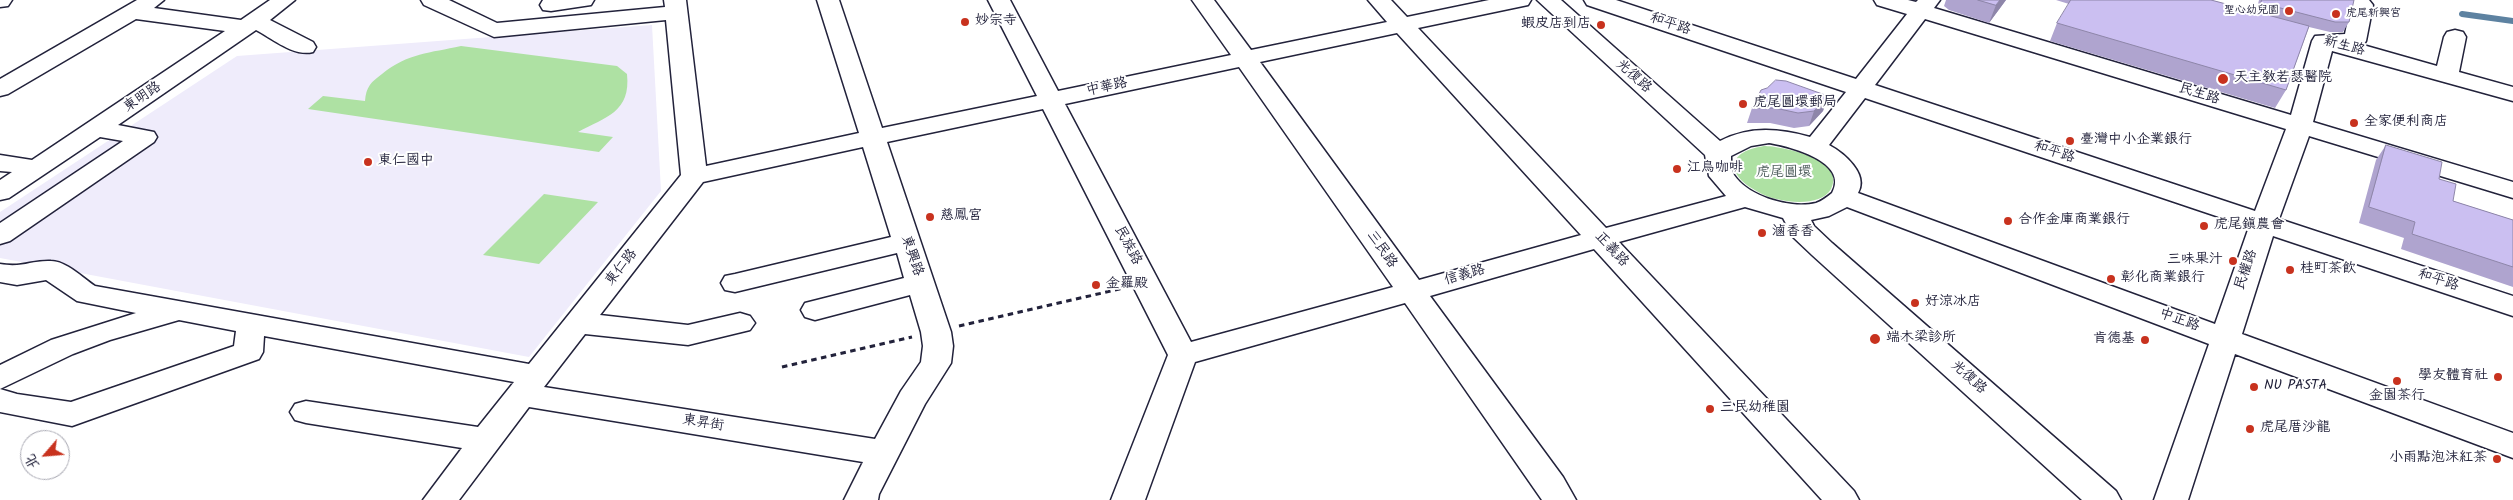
<!DOCTYPE html>
<meta charset="utf-8">
<style>
body{margin:0}
#map{position:relative;width:2513px;height:500px;overflow:hidden;background:#fff;font-family:Kalam,"LXGW WenKai TC",sans-serif}
canvas{display:block}
.north{position:absolute;left:20px;top:430px;width:50px;height:50px;box-sizing:border-box;background:#fff;border:1px solid #a7a7b1;border-radius:50%;rotate:243deg;font-size:14px;font-weight:700;line-height:20px;text-align:center;color:#22223b}
.north::after{content:'';display:block;margin:auto;width:18px;height:22px;background:#c8321e;clip-path:polygon(50% 0,100% 100%,50% 72%,0 100%)}
</style>
<div id="map">
<canvas width="2513" height="500"></canvas>
<div class="north">北</div>
</div>
<script>
const g = document.querySelector('canvas').getContext('2d');
g.lineJoin = 'round';
function paint(path, color) {
  g.fillStyle = color;
  g.fill(path, 'evenodd');
}
function trace(path, color, width, dash) {
  g.strokeStyle = color;
  g.lineWidth = width;
  g.lineCap = dash ? 'butt' : 'round';
  g.setLineDash(dash || []);
  g.stroke(path);
}
function write(font, color, halo, rows, align = 'center') {
  g.font = font + ' Kalam,"LXGW WenKai TC",sans-serif';
  g.lineWidth = 4;
  g.setLineDash([]);
  g.textBaseline = 'middle';
  g.strokeStyle = halo;
  g.fillStyle = color;
  for (const [text, x, y, turn = 0] of rows) {
    g.save();
    g.translate(x, y);
    g.rotate((+turn || 0) * Math.PI / 180);
    g.textAlign = isNaN(turn) ? turn : align;
    if (halo) g.strokeText(text, 0, 0);
    g.fillText(text, 0, 0);
    g.restore();
  }
}
paint(new Path2D(`
 M 652,25 L 661,191 L 529,357 L 0,258 L 0,212 L 237,56 Z`), '#efecfb');
paint(new Path2D(`
 M 461,46 L 617,66 L 627,74 C 631,112 606,117 578,132 L 613,137 L 599,152 L 308,109 L 323,96 L 365,101 C 366,87 371,82 382,74 C 408,53 430,53 461,46 Z
 M 1764,146 C 1781,146 1847,159 1831,189 C 1820,209 1776,202 1760,193 C 1751,188 1738,181 1735,170 C 1731,153 1752,148 1764,146 Z
 M 544,194 L 598,202 L 539,264 L 483,255 Z`), '#aee1a3');
trace(new Path2D(`
 M 2462,14 L 2513,21`), '#5d82a1', 6);
const minor = new Path2D(`
 M 0,0 L 12,0 L 8,6 L 0,7 Z
 M 137,0 L 164,0 L 154,8 L 241,20 L 270,0 L 295,0 L 270,20 L 313,42 L 316,47 L 313,52 C 294,57 273,39 256,30 L 118,125 L 154,132 L 157,137 L 154,142 L 10,241 L 0,244 L 0,223 L 123,141 L 100,137 L 9,198 L 0,200 L 0,180 L 12,172 L 0,171 L 0,155 L 32,160 L 225,31 L 136,19 L 8,94 L 0,96 L 0,79 Z
 M 421,0 L 449,0 L 497,23 L 665,7 L 664,0 L 686,0 L 706,166 L 859,133 L 817,0 L 839,0 L 882,128 L 1037,96 L 988,0 L 1010,0 L 1058,91 L 1231,55 L 1192,0 L 1214,0 L 1251,50 L 1387,22 L 1368,0 L 1391,0 L 1407,17 L 1489,0 L 1531,0 L 1528,5 L 1418,28 L 1606,228 L 1726,196 L 1709,176 L 1705,155 L 1537,0 L 1561,0 L 1720,141 C 1749,126 1779,128 1810,137 L 1846,92 L 1587,5 L 1584,0 L 1616,0 L 1856,79 L 1907,14 L 1877,5 L 1874,0 L 1908,0 L 1916,2 L 1918,0 L 1940,0 L 1934,8 L 2291,115 L 2312,41 L 2315,36 L 2345,34 L 2351,5 L 2347,0 L 2369,0 L 2373,5 L 2366,41 L 2363,45 L 2437,66 L 2444,37 L 2447,32 L 2455,30 L 2463,32 L 2466,37 L 2459,72 L 2513,87 L 2513,101 L 2332,51 L 2313,122 L 2513,182 L 2513,198 L 2309,136 L 2279,219 L 2513,296 L 2513,316 L 2273,236 L 2242,334 L 2513,433 L 2513,458 L 2235,354 L 2188,500 L 2154,500 L 2209,344 L 1847,207 L 1829,216 L 1811,220 L 1814,226 L 1832,243 L 2116,491 L 2121,500 L 2082,500 L 1812,255 L 1793,237 L 1783,218 L 1745,207 L 1619,242 L 1854,491 L 1859,500 L 1822,500 L 1594,249 L 1430,296 L 1563,477 L 1576,500 L 1542,500 L 1405,303 L 1195,362 L 1145,500 L 1111,500 L 1168,355 L 1043,109 L 887,142 L 951,332 L 953,346 L 951,363 L 925,404 L 879,494 L 878,500 L 844,500 L 863,462 L 529,407 L 459,500 L 423,500 L 462,448 L 306,423 L 295,420 L 290,412 L 295,404 L 306,401 L 478,427 L 514,382 L 264,336 L 263,352 L 259,359 L 72,426 L 0,412 L 0,365 L 51,340 L 136,313 L 77,301 L 46,280 L 17,285 L 0,282 L 0,264 C 23,268 31,260 51,261 C 66,261 83,278 95,286 L 529,364 L 681,175 L 666,20 L 494,37 L 424,5 ZM 1925,19 L 2286,129 L 2255,211 L 1875,85 ZM 1397,33 L 1581,235 L 1419,280 L 1260,62 ZM 1239,67 L 1393,287 L 1191,342 L 1065,104 ZM 1865,98 L 2249,227 L 2215,324 L 1858,193 C 1869,174 1844,153 1829,145 ZM 1769,143 C 1789,146 1850,162 1832,193 C 1827,197 1822,201 1816,203 C 1791,209 1749,197 1734,175 C 1731,169 1731,162 1731,156 L 1751,146 ZM 863,147 L 891,237 L 735,274 L 725,276 L 721,283 L 725,290 L 735,292 L 897,253 L 904,278 L 805,303 L 801,310 L 805,317 L 815,320 L 910,295 L 921,332 L 923,346 L 921,362 L 901,391 L 875,439 L 544,387 L 585,334 L 688,345 L 750,330 L 755,323 L 750,316 L 740,313 L 688,325 L 600,315 L 703,182 ZM 179,320 L 236,331 L 234,346 L 71,402 L 17,394 L 0,389 L 73,354 L 110,340 Z
 M 543,0 L 594,0 L 591,5 L 551,11 L 543,10 L 540,5 Z`);
trace(minor, '#22223b', 3);
trace(new Path2D(`
 M 959,326 L 1124,288
 M 782,367 L 912,337`), '#22223b', 3, [5.5, 4.5]);
paint(minor, '#fff');
paint(new Path2D(`
 M 1946,0 L 2006,0 L 1989,23 L 1949,10 L 1944,6 Z
 M 2056,0 L 2211,0 L 2256,12 L 2259,0 L 2354,0 L 2349,22 L 2343,32 L 2330,32 L 2309,27 L 2286,90 L 2275,108 L 2050,41 L 2057,23 L 2069,4 Z
 M 1828,96 L 1823,111 L 1809,126 L 1794,128 L 1770,123 L 1747,123 L 1752,108 Z
 M 2386,145 L 2439,179 L 2453,201 L 2513,220 L 2513,287 L 2401,249 L 2404,238 L 2359,223 L 2376,160 Z`), '#afa4cf');
paint(new Path2D(`
 M 2000,0 L 2006,0 L 1989,23 L 1996,5 Z
 M 1828,96 L 1823,111 L 1809,126 L 1814,111 Z`), '#8e86a9');
const building = new Path2D(`
 M 1978,0 L 2000,0 L 1996,5 Z
 M 2071,0 L 2211,0 L 2309,26 L 2286,90 L 2057,23 Z
 M 2262,0 L 2354,0 L 2349,22 L 2335,22 L 2261,3 Z
 M 1776,80 L 1786,81 L 1828,96 L 1814,111 L 1798,113 L 1775,108 L 1752,108 L 1761,90 L 1767,88 Z
 M 2386,145 L 2442,162 L 2439,179 L 2456,184 L 2453,201 L 2513,220 L 2513,267 L 2412,234 L 2415,222 L 2369,207 Z`);
paint(building, '#cbbff1');
trace(building, '#8e86a9', 1);
for (const [x, y, r, color] of [
 [2289,11,5,"#c8321e"],
 [2336,14,5,"#c8321e"],
 [965,22,5,"#c8321e"],
 [1601,25,5,"#c8321e"],
 [2223,79,6,"#c8321e"],
 [1743,104,5,"#c8321e"],
 [2354,123,5,"#c8321e"],
 [2070,141,5,"#c8321e"],
 [368,162,5,"#c8321e"],
 [1677,169,5,"#c8321e"],
 [930,217,5,"#c8321e"],
 [2008,221,5,"#c8321e"],
 [2204,226,5,"#c8321e"],
 [1762,233,5,"#c8321e"],
 [2233,261,5,"#c8321e"],
 [2290,270,5,"#c8321e"],
 [2111,279,5,"#c8321e"],
 [1096,285,5,"#c8321e"],
 [1915,303,5,"#c8321e"],
 [1875,339,6,"#c8321e"],
 [2145,340,5,"#c8321e"],
 [2498,377,5,"#c8321e"],
 [2397,381,5,"#c8321e"],
 [2254,387,5,"#c8321e"],
 [1710,409,5,"#c8321e"],
 [2250,429,5,"#c8321e"],
 [2497,459,5,"#c8321e"]
]) {
  const dot = new Path2D();
  dot.arc(x, y, r, 0, 2 * Math.PI);
  g.fillStyle = color;
  g.fill(dot);
  trace(dot, '#fff', 2);
}
write('11px', '#22223b', '#fff', [
 ["聖心幼兒園",2279,11],
 ["虎尾新興宮",2346,14,"left"]
], 'right');
write('14px', '#22223b', '#fff', [
 ["妙宗寺",975,22],
 ["蝦皮店到店",1591,25,"right"],
 ["天主教若瑟醫院",2234,79],
 ["虎尾圓環郵局",1753,104],
 ["全家便利商店",2364,123],
 ["臺灣中小企業銀行",2080,141],
 ["東仁國中",378,162],
 ["江鳥咖啡",1687,169],
 ["慈鳳宮",940,217],
 ["合作金庫商業銀行",2018,221],
 ["虎尾鎮農會",2214,226],
 ["滷香香",1772,233],
 ["三味果汁",2223,261,"right"],
 ["桂町茶飲",2300,270],
 ["彰化商業銀行",2121,279],
 ["金羅殿",1106,285],
 ["好涼冰店",1925,303],
 ["端木梁診所",1886,339],
 ["肯德基",2135,340,"right"],
 ["學友體育社",2488,377,"right"],
 ["NU PASTA",2264,387],
 ["金園茶行",2397,397,"center"],
 ["三民幼稚園",1720,409],
 ["虎尾厝沙龍",2260,429],
 ["小雨點泡沫紅茶",2487,459,"right"]
], 'left');
write('14px', '#22223b', '#fff', [
 ["和平路",1670,25,18],
 ["新生路",2344,47,15],
 ["光復路",1633,77,42],
 ["中華路",1107,88,-12],
 ["民生路",2199,95,17],
 ["東明路",143,98,-34],
 ["和平路",2054,153,18],
 ["民族路",1127,246,62],
 ["三民路",1381,250,55],
 ["正義路",1611,250,47],
 ["東興路",911,256,71],
 ["東仁路",622,268,-52],
 ["民權路",2247,270,-71],
 ["信義路",1465,276,-16],
 ["和平路",2438,281,18],
 ["中正路",2179,321,20],
 ["光復路",1968,378,42],
 ["東昇街",703,424,9]
]);
write('14px', '#4c5b5a', '#fff', [
 ["虎尾圓環",1784,174]
]);
</script>
